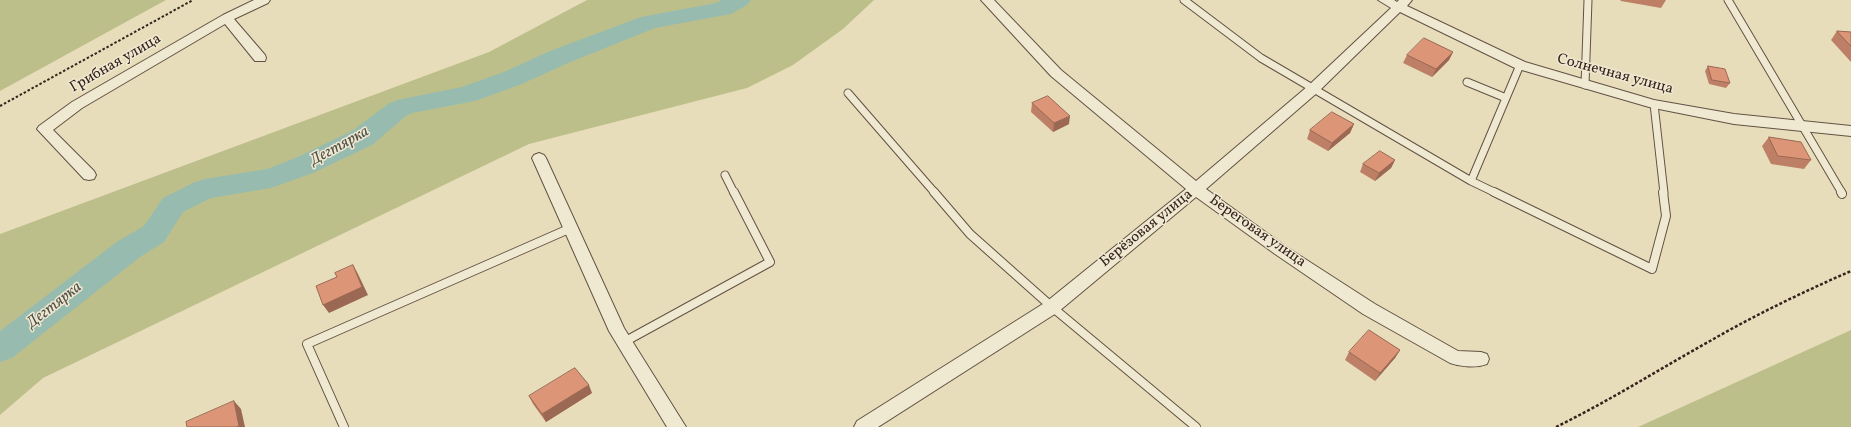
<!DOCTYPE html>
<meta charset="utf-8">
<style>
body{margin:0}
canvas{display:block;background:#e8ddba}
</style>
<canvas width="1851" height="427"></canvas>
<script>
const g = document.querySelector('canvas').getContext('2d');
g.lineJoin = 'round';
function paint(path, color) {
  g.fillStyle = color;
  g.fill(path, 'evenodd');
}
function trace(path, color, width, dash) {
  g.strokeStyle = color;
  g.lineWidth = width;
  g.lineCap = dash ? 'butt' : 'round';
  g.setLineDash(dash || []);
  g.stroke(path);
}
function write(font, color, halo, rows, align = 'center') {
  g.font = font + ' Vollkorn,serif';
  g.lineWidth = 3;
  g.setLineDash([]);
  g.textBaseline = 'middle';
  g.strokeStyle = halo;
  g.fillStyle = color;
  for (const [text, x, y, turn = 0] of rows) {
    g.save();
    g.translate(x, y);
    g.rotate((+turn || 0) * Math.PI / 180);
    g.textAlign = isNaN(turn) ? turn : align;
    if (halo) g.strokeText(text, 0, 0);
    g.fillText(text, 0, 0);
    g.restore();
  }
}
paint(new Path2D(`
 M 0,0 L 166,0 L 0,91 Z
 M 587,0 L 874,0 L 843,29 L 793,65 L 747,88 L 529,144 L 43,378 L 0,415 L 0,234 L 489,52 Z
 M 1851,330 L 1851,427 L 1638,427 Z`), '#bdbf8b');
paint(new Path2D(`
 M 722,0 L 751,0 L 747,5 L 731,14 L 655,28 L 568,63 L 522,84 L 475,101 L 412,113 L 406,116 L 372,145 L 313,173 L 271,188 L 211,198 L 183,212 L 164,242 L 140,257 L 12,358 L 0,362 L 0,331 L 118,241 L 144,226 L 163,198 L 195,182 L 205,179 L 267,169 L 293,159 L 352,131 L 388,104 L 397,100 L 462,87 L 504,72 L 550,51 L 641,17 L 716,3 Z`), '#97bcaf');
const serviceFar1 = new Path2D(`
 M 1184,0 L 1261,58 L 1471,181 L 1496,193
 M 1728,0 L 1842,193
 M 1467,82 L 1506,98
 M 1585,85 L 1588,0
 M 848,93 L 935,193
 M 1654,104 L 1664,193
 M 725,175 L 734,193
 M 1471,181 L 1520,65`);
const service = new Path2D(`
 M 934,192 L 970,234 L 1052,307 L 1196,427
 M 1494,192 L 1652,269 L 1666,216 L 1663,192
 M 1841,192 L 1842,194
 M 624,342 L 770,262 L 734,192
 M 344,427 L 307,344 L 571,228`);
const minor = new Path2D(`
 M 254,0 L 270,0 L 268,3 L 234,19 L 265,55 L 266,58 L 265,61 L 255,61 L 225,24 L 82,108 L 53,130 L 94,171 L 96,175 L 94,179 L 89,180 L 84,179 L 37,129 L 39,126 L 72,102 L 223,15 Z
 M 981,0 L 994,0 L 1061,70 L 1196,181 L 1308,86 L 1391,8 L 1378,0 L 1394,0 L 1397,2 L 1399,0 L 1412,0 L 1407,6 L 1525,62 L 1654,100 L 1734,114 L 1851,126 L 1851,136 L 1734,124 L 1649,107 L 1515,68 L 1400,12 L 1318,92 L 1206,189 L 1285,246 L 1375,304 L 1458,351 L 1481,352 L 1487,354 L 1489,359 L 1487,364 C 1476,368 1461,367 1450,363 L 1363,314 L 1275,254 L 1196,197 L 1058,312 L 878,427 L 854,427 L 857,421 L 1046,302 L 1186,189 L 1051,76 Z
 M 539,153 L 544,155 L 546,158 L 624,328 L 686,427 L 667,427 L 609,331 L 532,158 L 534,155 Z`);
trace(serviceFar1, '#625244', 9);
trace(service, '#625244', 10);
trace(minor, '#625244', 2);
trace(new Path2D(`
 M 0,106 L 193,0`), '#35231d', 2, [2.5, 2]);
trace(new Path2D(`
 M 1556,427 C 1609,401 1658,370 1710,341 C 1755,315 1803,292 1851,271`), '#35231d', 2.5, [3, 2]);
trace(serviceFar1, '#f0e9d2', 7);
trace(service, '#f0e9d2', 8);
paint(minor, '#f0e9d2');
paint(new Path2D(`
 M 1620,0 L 1666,0 L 1661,8 L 1621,1 Z
 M 1837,31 L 1851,32 L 1851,62 L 1831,40 Z
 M 1453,52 L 1449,60 L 1432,77 L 1403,63 L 1407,55 Z
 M 1708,66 L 1730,83 L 1726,88 L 1709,84 L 1705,71 Z
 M 1032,103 L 1069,124 L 1053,132 L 1031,112 Z
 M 1354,124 L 1350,133 L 1328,151 L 1307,139 L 1310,130 Z
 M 1769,137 L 1811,160 L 1804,169 L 1771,164 L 1762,146 Z
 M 1395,160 L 1391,168 L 1375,181 L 1360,172 L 1363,164 Z
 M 1400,350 L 1395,358 L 1375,381 L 1345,360 L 1349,352 Z
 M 592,393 L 546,422 L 533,404 L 529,396 Z`), '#bd8066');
paint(new Path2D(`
 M 1453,52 L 1449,60 L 1432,77 L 1436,69 Z
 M 1070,116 L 1069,124 L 1053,132 L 1054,123 Z
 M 1354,124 L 1350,133 L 1328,151 L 1332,143 Z
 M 1395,160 L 1391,168 L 1375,181 L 1379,173 Z
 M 353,265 L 358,274 L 368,295 L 329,313 L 323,305 Z
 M 1400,350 L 1395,358 L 1375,381 L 1380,373 Z
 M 589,385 L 592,393 L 546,422 L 542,414 Z
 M 234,401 L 241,409 L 245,427 L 236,427 Z`), '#9a6853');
const building = new Path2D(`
 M 1837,31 L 1851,32 L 1851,46 Z
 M 1424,38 L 1453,52 L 1436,69 L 1407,55 Z
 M 1708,66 L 1725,69 L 1730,83 L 1712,80 Z
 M 1048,96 L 1070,116 L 1054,123 L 1032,103 Z
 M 1332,112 L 1354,124 L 1332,143 L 1310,130 Z
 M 1769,137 L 1801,142 L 1811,160 L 1778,156 Z
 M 1380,151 L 1395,160 L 1379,173 L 1363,164 Z
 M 353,265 L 362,287 L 323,305 L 316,286 L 337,277 L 335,273 Z
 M 1369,330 L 1400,350 L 1380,373 L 1349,352 Z
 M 575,368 L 589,385 L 542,414 L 529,396 Z
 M 234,401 L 239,426 L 236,427 L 187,427 L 186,422 Z`);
paint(building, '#dc9577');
trace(building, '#9a6853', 1);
write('15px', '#35231d', '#f0e9d2', [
 ["Грибная улица",116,64,-30],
 ["Солнечная улица",1615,75,15],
 ["Берёзовая улица",1147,229,-39],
 ["Береговая улица",1257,232,35]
]);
write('italic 16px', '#525149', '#f0e9d2', [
 ["Дегтярка",340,147,-29],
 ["Дегтярка",55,306,-38]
]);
</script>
